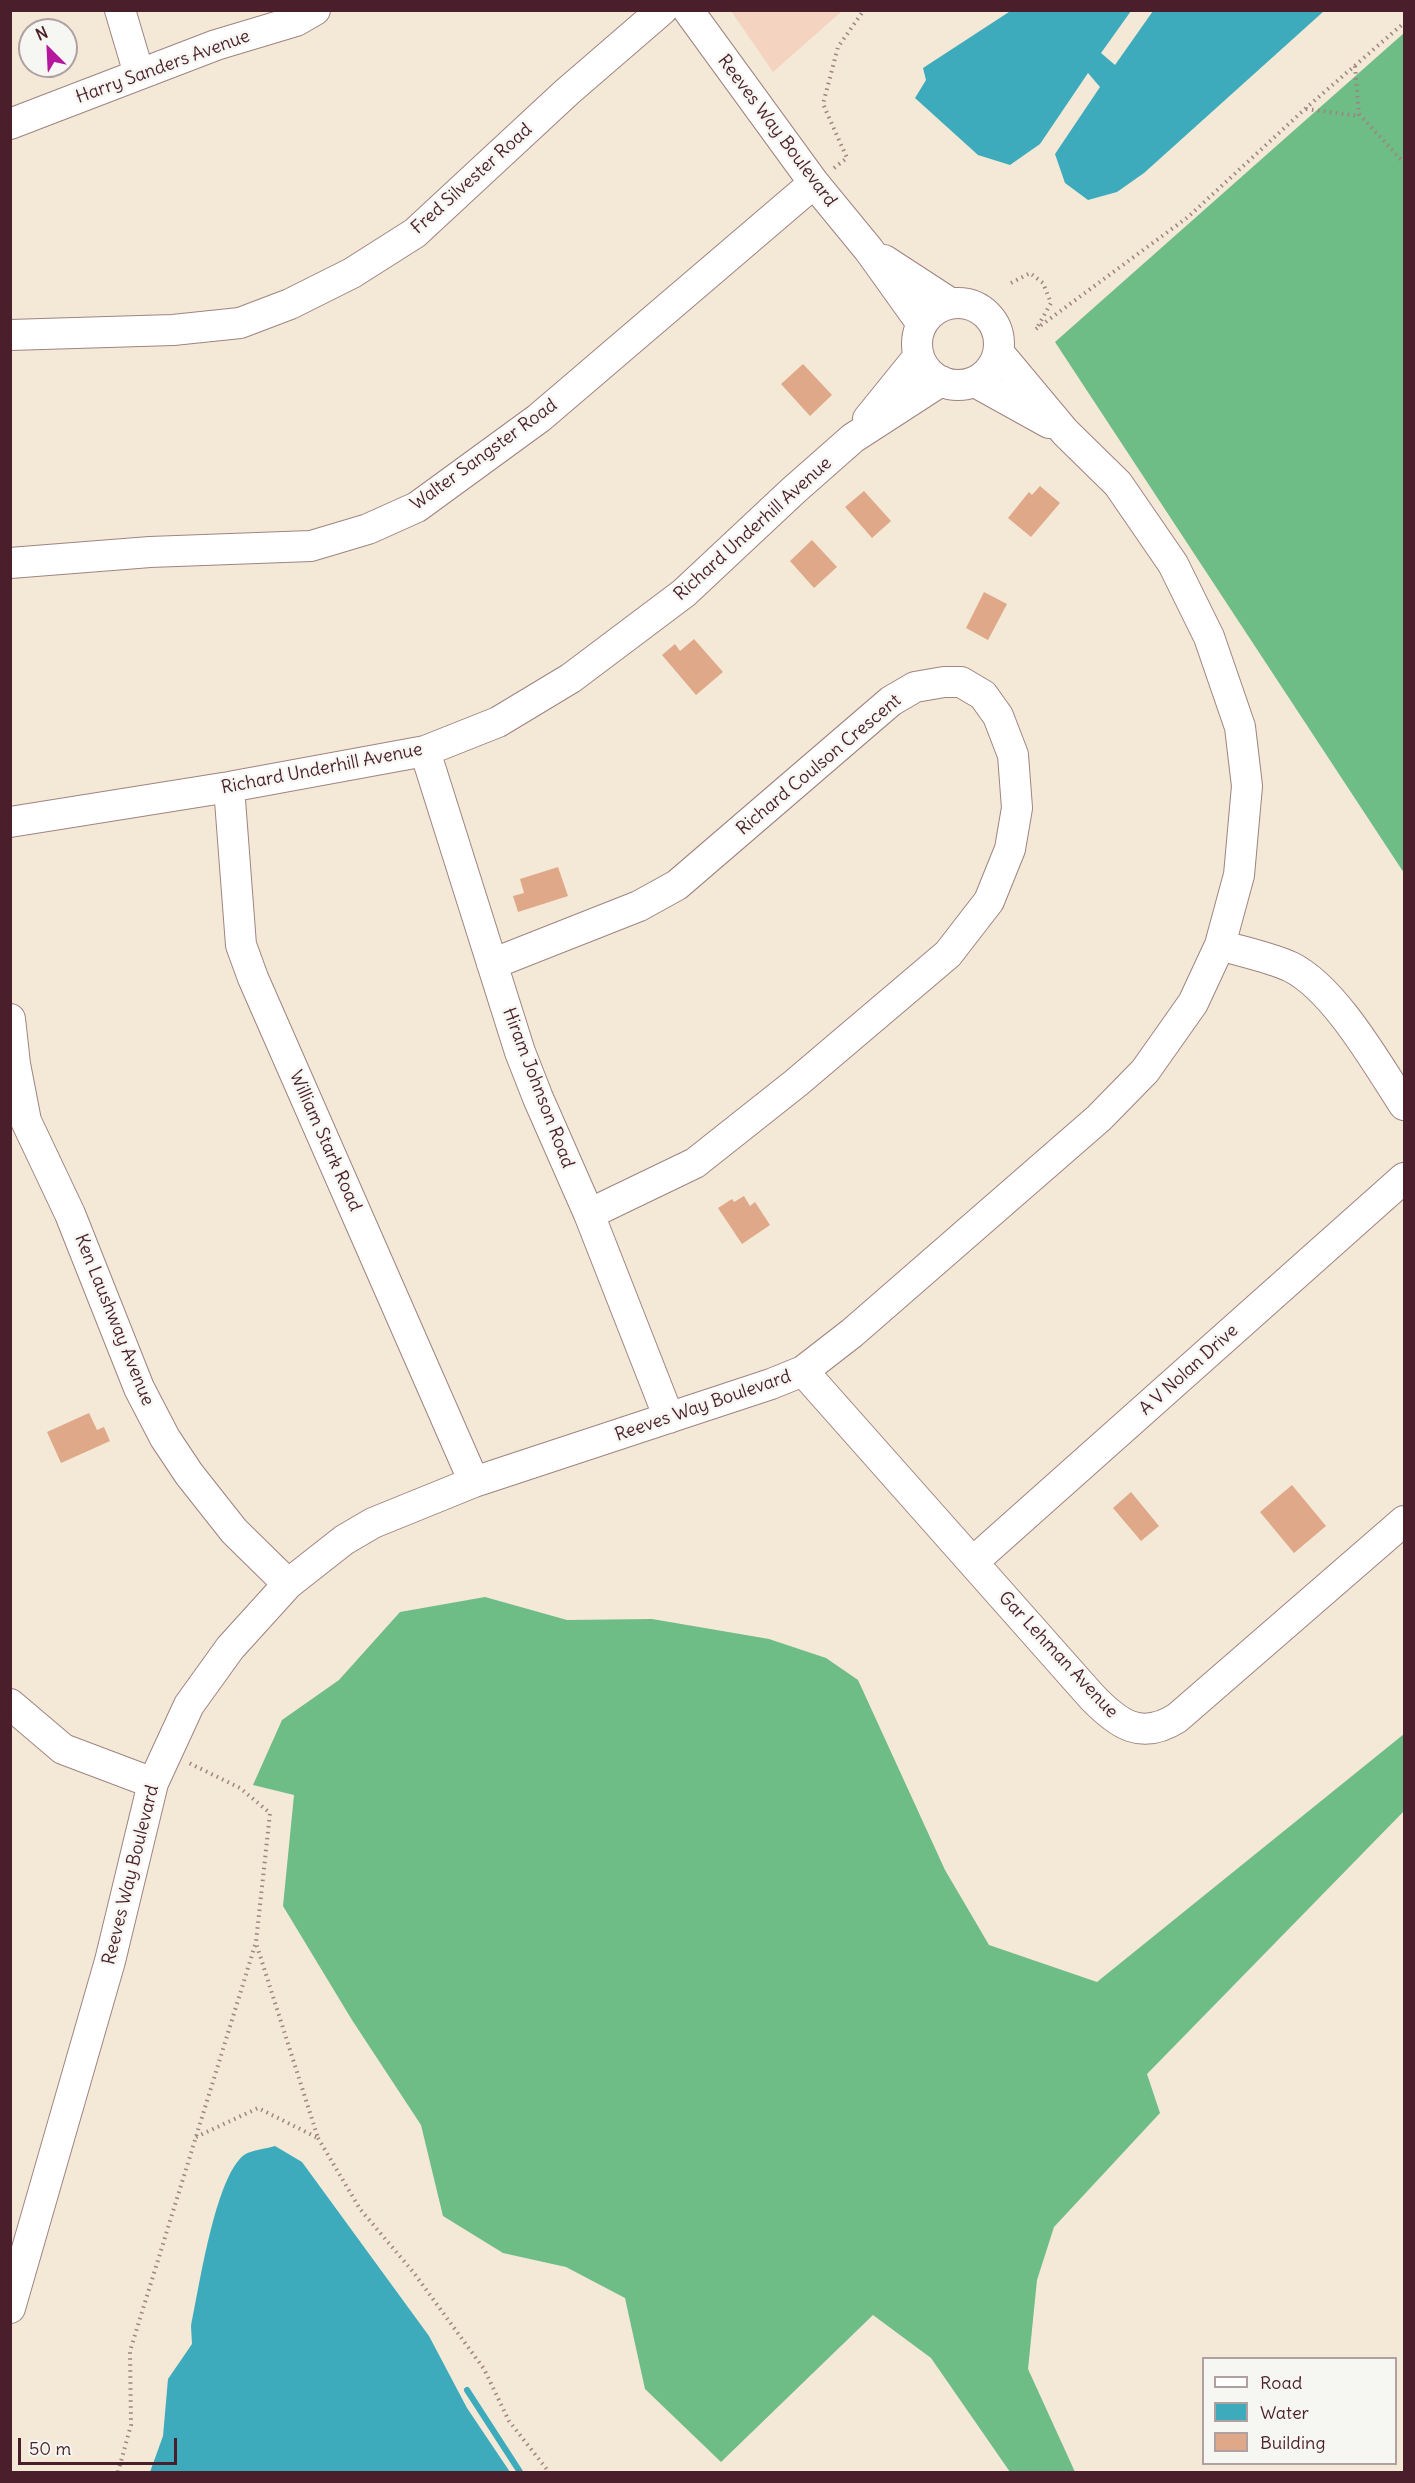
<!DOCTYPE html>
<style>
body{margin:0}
#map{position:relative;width:1415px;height:2483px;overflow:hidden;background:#f4e8d7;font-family:Delius,sans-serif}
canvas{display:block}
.frame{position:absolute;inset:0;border:12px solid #4a1f2b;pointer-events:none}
.legend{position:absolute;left:1202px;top:2357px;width:195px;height:108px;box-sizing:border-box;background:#f6f6f2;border:2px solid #b1a0a2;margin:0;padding:8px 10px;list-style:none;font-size:18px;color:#4a1f2b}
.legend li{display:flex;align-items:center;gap:12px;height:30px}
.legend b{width:30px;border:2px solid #b1a0a2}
.north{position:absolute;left:18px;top:18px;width:60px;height:60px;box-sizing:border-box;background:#f6f6f2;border:2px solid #b1a0a2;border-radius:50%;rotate:336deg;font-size:16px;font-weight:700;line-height:24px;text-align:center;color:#4a1f2b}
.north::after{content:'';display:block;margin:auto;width:21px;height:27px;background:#b5179e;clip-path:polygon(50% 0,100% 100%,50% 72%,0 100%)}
.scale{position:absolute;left:18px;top:2438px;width:159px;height:27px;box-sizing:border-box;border:3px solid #4a1f2b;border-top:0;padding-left:8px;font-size:18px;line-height:21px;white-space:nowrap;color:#4a1f2b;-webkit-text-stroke:4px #f6f6f2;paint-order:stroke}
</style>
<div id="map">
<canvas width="1415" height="2483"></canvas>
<div class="frame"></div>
<ul class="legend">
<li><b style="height:8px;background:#fff"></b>Road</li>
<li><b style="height:16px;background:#3dabbb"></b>Water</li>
<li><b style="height:16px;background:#dfa888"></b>Building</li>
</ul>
<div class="north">N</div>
<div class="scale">50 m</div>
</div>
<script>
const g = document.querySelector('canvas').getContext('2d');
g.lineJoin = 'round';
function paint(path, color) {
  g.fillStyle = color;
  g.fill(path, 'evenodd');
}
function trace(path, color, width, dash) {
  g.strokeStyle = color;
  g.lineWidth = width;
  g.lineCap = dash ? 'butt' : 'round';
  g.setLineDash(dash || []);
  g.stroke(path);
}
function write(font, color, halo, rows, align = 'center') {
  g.font = font + ' Delius,sans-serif';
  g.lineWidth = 5;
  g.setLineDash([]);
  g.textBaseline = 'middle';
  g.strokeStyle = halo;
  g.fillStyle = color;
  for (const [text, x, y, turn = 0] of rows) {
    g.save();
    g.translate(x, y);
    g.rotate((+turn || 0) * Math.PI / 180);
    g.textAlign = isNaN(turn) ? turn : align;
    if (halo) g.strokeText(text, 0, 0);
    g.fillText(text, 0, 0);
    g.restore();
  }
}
paint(new Path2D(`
 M 731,11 L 842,11 L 773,72 Z`), '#f4d3c0');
paint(new Path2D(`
 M 1404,33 L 1404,873 L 1055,342 Z
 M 485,1597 L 567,1620 L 652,1619 L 769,1639 L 826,1658 L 858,1680 L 945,1870 L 989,1945 L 1097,1982 L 1404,1734 L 1404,1811 L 1147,2074 L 1160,2113 L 1054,2227 L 1037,2280 L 1028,2369 L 1075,2472 L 1010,2472 L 931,2358 L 873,2315 L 721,2462 L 645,2389 L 625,2298 L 566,2267 L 503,2253 L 443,2216 L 421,2125 L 352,2020 L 283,1906 L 294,1795 L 253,1785 L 282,1720 L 339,1680 L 400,1612 Z`), '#6ebc86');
paint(new Path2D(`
 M 1012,10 L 1131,11 L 1101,53 L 1115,65 L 1153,11 L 1324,11 L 1144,173 L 1117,192 L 1088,200 L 1065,183 L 1055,154 L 1100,87 L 1088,73 L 1040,144 L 1010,165 L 978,155 L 915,98 L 926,80 L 923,68 Z
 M 275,2146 L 302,2162 L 429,2336 L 467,2408 L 510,2472 L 150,2472 L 163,2436 L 168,2379 L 192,2344 L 191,2326 C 199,2289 215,2177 244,2155 C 251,2150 266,2149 275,2146 Z`), '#3dabbb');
trace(new Path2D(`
 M 467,2390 L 520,2472`), '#3dabbb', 6);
paint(new Path2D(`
 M 803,364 L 832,395 L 810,416 L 781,384 Z
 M 1040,486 L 1060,503 L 1031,537 L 1008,518 L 1029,492 L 1032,495 Z
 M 864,491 L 891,521 L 872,538 L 845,507 Z
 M 812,540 L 837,567 L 814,588 L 790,561 Z
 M 984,592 L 1007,604 L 988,640 L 966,628 Z
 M 694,639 L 723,672 L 696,695 L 662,655 L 675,644 L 680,651 Z
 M 558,867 L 568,896 L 518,912 L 513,896 L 524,893 L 520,879 Z
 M 744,1196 L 750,1206 L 755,1202 L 770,1225 L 742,1244 L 718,1208 L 732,1199 L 734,1202 Z
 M 89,1413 L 97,1430 L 104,1427 L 110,1441 L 61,1463 L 47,1432 Z
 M 1292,1485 L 1326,1526 L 1294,1553 L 1260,1512 Z
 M 1131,1492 L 1159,1526 L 1141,1541 L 1113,1508 Z`), '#dfa888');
const minor = new Path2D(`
 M 120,10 L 139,74
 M 688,10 L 814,183 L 869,250 L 922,324
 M 10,124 L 216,45 L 296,21 L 315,10
 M 884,260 L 950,303
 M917 344a41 41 0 1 1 82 0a41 41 0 1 1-82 0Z
 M 10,335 L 173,330 L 240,323 L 290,304 L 352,273 L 415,233 L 567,92 L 662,10
 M 975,382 L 1049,423
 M 868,419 L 919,356
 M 10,563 L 150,552 L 311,546 L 368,529 L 417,507 L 539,418 L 814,183
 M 425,751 L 520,1052 L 538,1098 L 589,1214 L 669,1418
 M 229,787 L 241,945 L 253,978 L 474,1482
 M 10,822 L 229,787 L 425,751 L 498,722 L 571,678 L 684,593 L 794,490 L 853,438 L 941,381
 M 1220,945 C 1243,952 1269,957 1291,967 C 1335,989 1377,1064 1404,1105
 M 492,964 L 639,906 L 677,885 L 891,701 L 915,687 L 944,682 L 961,682 L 983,695 L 998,716 L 1013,755 L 1017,808 L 1010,849 L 989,901 L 948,954 L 796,1083 L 695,1163 L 589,1214
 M 10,1019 L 15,1064 L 26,1121 L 70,1214 L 139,1388 L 165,1438 L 189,1474 L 234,1531 L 288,1584
 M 803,1371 L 1092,1697 C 1118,1724 1141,1741 1177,1718 L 1404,1521
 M 974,1561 L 1404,1178
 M 10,1704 L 63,1749 L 153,1783
 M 10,2308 L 110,1961 L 153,1783 L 189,1705 L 230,1648 L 288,1584 L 344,1540 L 373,1523 L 474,1482 L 771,1384 L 803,1371 L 852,1333 L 1099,1118 L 1145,1071 L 1193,1003 L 1220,945 L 1239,875 L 1247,786 L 1240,727 L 1209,637 L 1173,564 L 1118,484 L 1065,432 L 999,353`);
trace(minor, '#9f8481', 32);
trace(new Path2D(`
 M 1306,109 L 1359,116 L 1355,66
 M 1359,114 L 1404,163
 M 834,168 L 847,158 L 823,104 L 838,47 L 864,10
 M 1011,283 L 1030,273 L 1043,283 L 1051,303 L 1038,326
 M 1036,329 L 1188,217 L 1306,108 L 1404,23
 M 196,2137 L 258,2108 L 318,2138 L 256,1943
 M 318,2138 L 360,2209 L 414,2273 L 484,2369 L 509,2421 L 549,2472
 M 118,2472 L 131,2425 L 130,2351 L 256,1942 L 270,1813 L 240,1788 L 189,1763`), '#9f8481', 4, [1.5, 4.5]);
trace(minor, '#fff', 30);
write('18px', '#4a1f2b', '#f6f6f2', [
 ["Harry Sanders Avenue",163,67,-20],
 ["Reeves Way Boulevard",777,131,53],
 ["Fred Silvester Road",472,179,-42],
 ["Walter Sangster Road",484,455,-36],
 ["Richard Underhill Avenue",753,529,-42],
 ["Richard Coulson Crescent",819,765,-40],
 ["Richard Underhill Avenue",322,769,-11],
 ["Hiram Johnson Road",538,1088,69],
 ["William Stark Road",325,1141,66],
 ["Ken Laushway Avenue",114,1320,68],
 ["A V Nolan Drive",1189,1370,-42],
 ["Reeves Way Boulevard",703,1406,-19],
 ["Gar Lehman Avenue",1058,1655,47],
 ["Reeves Way Boulevard",131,1875,-76]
]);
</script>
